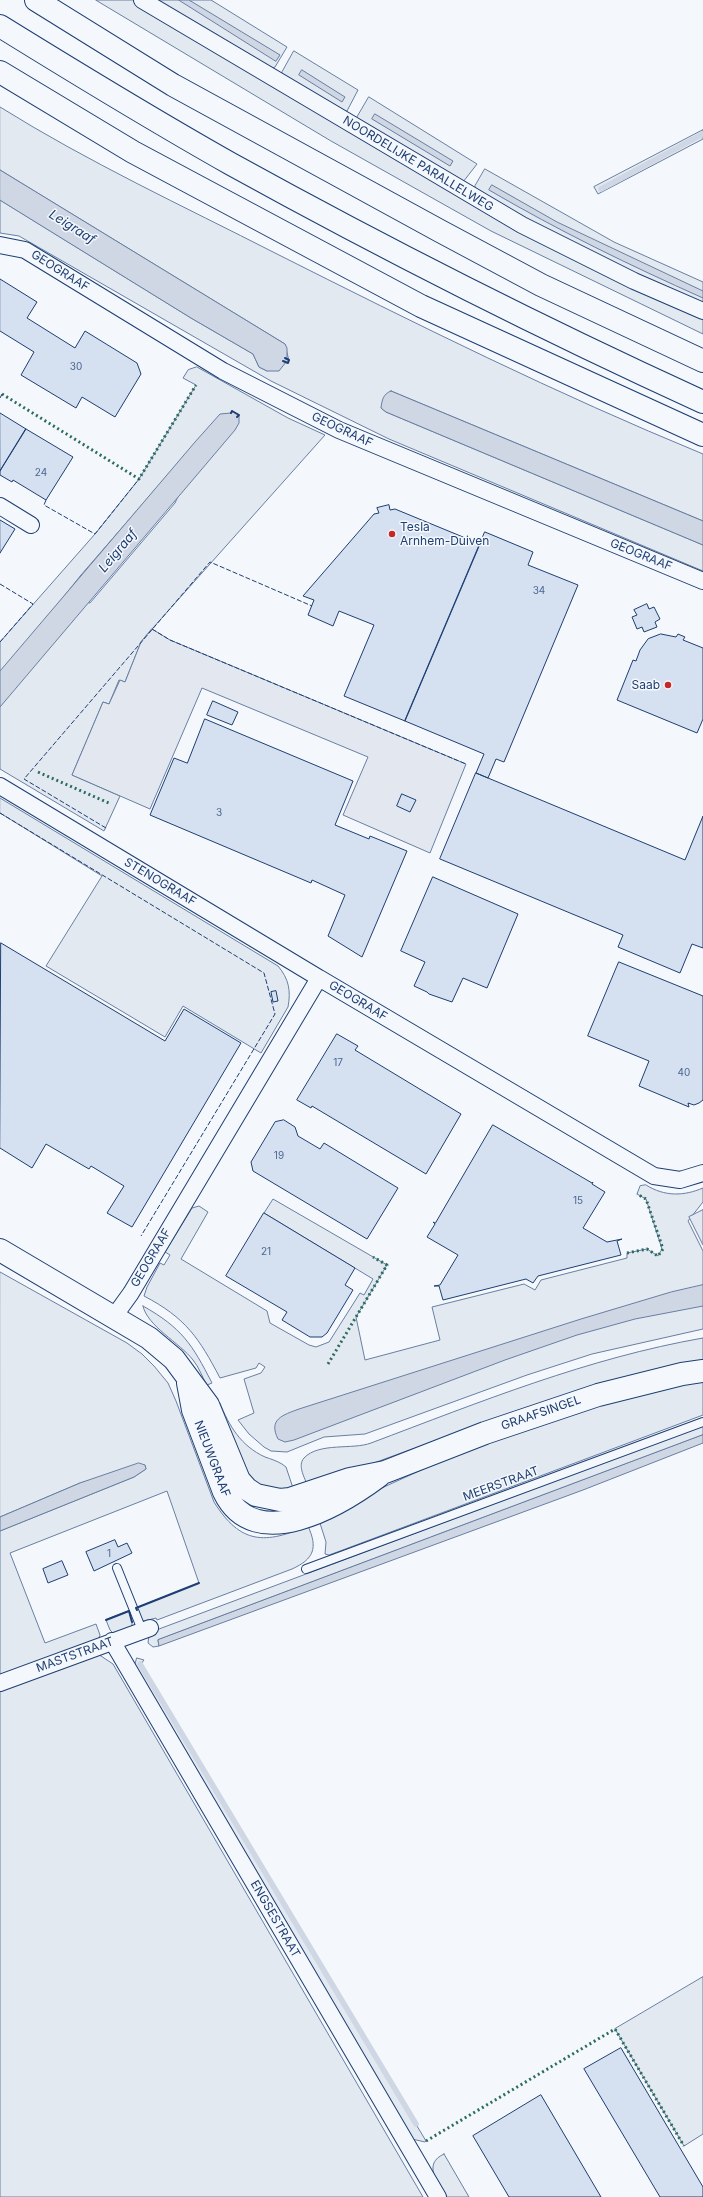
<!DOCTYPE html>
<style>
body{margin:0}
canvas{display:block;background:#f4f7fb}
</style>
<canvas width="703" height="2197"></canvas>
<script>
const g = document.querySelector('canvas').getContext('2d');
g.lineJoin = 'round';
function paint(path, color) {
  g.fillStyle = color;
  g.fill(path, 'evenodd');
}
function trace(path, color, width, dash) {
  g.strokeStyle = color;
  g.lineWidth = width;
  g.lineCap = dash ? 'butt' : 'round';
  g.setLineDash(dash || []);
  g.stroke(path);
}
function write(font, color, halo, rows, align = 'center') {
  g.font = font + ' Inter,sans-serif';
  g.lineWidth = 3;
  g.setLineDash([]);
  g.textBaseline = 'middle';
  g.strokeStyle = halo;
  g.fillStyle = color;
  for (const [text, x, y, turn = 0] of rows) {
    g.save();
    g.translate(x, y);
    g.rotate((+turn || 0) * Math.PI / 180);
    g.textAlign = isNaN(turn) ? turn : align;
    if (halo) g.strokeText(text, 0, 0);
    g.fillText(text, 0, 0);
    g.restore();
  }
}
const green = new Path2D(`
 M 96,0 L 135,0 L 483,207 L 703,316 L 703,334 L 491,231 L 331,141 Z
 M 152,0 L 211,0 L 287,47 L 275,67 L 271,69 Z
 M 294,51 L 358,90 L 347,111 L 342,113 L 281,76 L 282,72 Z
 M 369,97 L 477,164 L 463,182 L 355,121 Z
 M 0,107 C 88,162 183,206 275,253 C 416,324 557,394 703,454 L 703,521 L 391,391 L 381,408 L 386,412 L 703,545 L 703,571 L 389,439 L 271,381 L 19,236 L 0,233 L 0,200 L 191,318 L 253,354 L 259,367 L 267,371 L 289,361 L 285,344 L 0,170 Z
 M 703,130 L 703,139 L 598,194 L 594,187 Z
 M 485,169 L 614,242 L 703,282 L 703,307 L 633,276 L 475,192 L 475,186 Z
 M 197,367 L 288,418 L 325,435 L 152,629 L 141,642 L 125,682 L 119,680 L 109,704 L 103,702 L 72,775 L 120,796 L 104,831 L 0,769 L 0,698 L 82,601 L 90,603 L 175,503 L 211,425 L 81,575 L 0,676 L 0,642 L 95,534 L 139,479 L 196,385 L 183,378 L 188,370 Z
 M 0,798 L 278,966 C 289,979 291,991 288,1007 L 261,1053 L 183,1006 L 165,1037 L 46,966 L 102,876 L 0,813 Z
 M 646,1185 C 665,1197 684,1196 703,1188 L 703,1202 L 688,1221 L 703,1251 L 703,1329 L 592,1354 L 527,1375 L 365,1434 L 324,1437 L 287,1452 L 271,1451 L 264,1447 L 249,1434 L 238,1420 L 254,1413 L 244,1379 L 261,1373 L 265,1367 L 259,1363 L 256,1368 L 220,1378 C 199,1338 186,1318 144,1296 L 147,1287 L 160,1263 L 164,1265 L 170,1255 L 165,1252 L 192,1208 L 199,1206 L 208,1212 L 181,1259 L 267,1311 L 270,1323 L 309,1345 L 316,1347 L 329,1342 L 360,1293 L 364,1295 L 373,1279 L 264,1213 L 273,1199 L 387,1265 L 356,1317 L 365,1360 L 440,1340 L 432,1307 L 524,1284 L 535,1290 L 541,1280 L 627,1258 L 627,1253 L 647,1249 L 658,1256 L 662,1249 L 646,1199 L 637,1194 L 640,1186 Z
 M 0,1272 L 127,1343 L 142,1354 L 154,1366 L 168,1383 L 176,1401 L 214,1502 C 241,1545 265,1544 308,1526 C 318,1548 314,1559 292,1569 L 157,1620 L 156,1618 L 144,1621 L 141,1620 L 136,1608 L 199,1583 L 167,1491 L 10,1553 L 45,1643 L 96,1624 L 100,1635 L 98,1641 L 0,1678 L 0,1531 L 134,1477 L 146,1469 L 145,1465 L 80,1483 L 0,1517 Z
 M 143,1306 C 182,1328 192,1344 212,1383 L 207,1385 C 202,1377 199,1367 193,1360 C 180,1343 147,1326 143,1306 Z
 M 703,1338 L 703,1361 L 467,1429 L 308,1487 C 305,1478 297,1466 304,1458 C 319,1442 353,1450 371,1443 C 480,1402 588,1358 703,1338 Z
 M 703,1380 L 703,1415 L 340,1551 L 329,1555 L 325,1554 L 326,1542 L 318,1517 L 463,1451 L 612,1400 Z
 M 220,1403 C 229,1426 241,1446 265,1457 C 271,1459 277,1461 282,1464 L 286,1467 L 294,1491 C 284,1490 272,1490 263,1487 C 238,1478 225,1428 216,1405 Z
 M 703,1426 L 703,1435 L 158,1640 L 159,1646 L 153,1647 L 148,1643 L 149,1635 L 154,1631 Z
 M 129,1611 L 132,1622 L 132,1626 L 114,1634 L 110,1630 L 106,1620 Z
 M 98,1654 L 113,1664 L 423,2197 L 0,2197 L 0,1688 Z
 M 137,1658 L 144,1660 L 141,1664 L 426,2141 L 425,2142 L 412,2139 L 135,1665 Z
 M 703,1977 L 703,2134 L 684,2146 L 615,2029 Z
 M 444,2154 L 469,2197 L 446,2197 C 438,2182 422,2164 444,2154 Z`);
paint(green, '#e3e9f0');
trace(green, '#687fa3', 1);
const parking = new Path2D(`
 M 152,629 L 170,640 L 466,764 L 430,853 L 343,815 L 368,757 L 202,688 L 150,809 L 72,775 L 103,702 L 109,704 L 120,680 L 125,682 L 141,642 Z
 M 703,1210 L 703,1245 L 689,1217 Z`);
paint(parking, '#e3e8f0');
trace(parking, '#687fa3', 1);
const water = new Path2D(`
 M 179,0 L 189,0 L 280,55 L 276,61 Z
 M 302,70 L 345,97 L 342,102 L 299,75 Z
 M 375,114 L 453,161 L 450,166 L 372,119 Z
 M 0,170 L 285,344 L 287,348 L 287,359 L 289,360 L 288,363 L 286,362 L 279,371 L 267,371 L 259,367 L 253,354 L 191,318 L 3,202 L 0,200 Z
 M 492,185 L 557,222 L 703,291 L 703,298 C 629,265 559,231 489,190 Z
 M 391,391 L 703,521 L 703,545 L 386,412 L 381,408 C 382,400 383,394 391,391 Z
 M 232,411 L 239,415 L 239,423 L 235,430 L 0,707 L 0,671 L 195,442 L 220,414 L 231,413 Z
 M 703,1285 L 703,1306 L 635,1319 L 577,1335 L 505,1360 L 294,1440 L 285,1442 L 278,1439 C 268,1419 283,1415 299,1409 L 581,1319 L 671,1292 Z
 M 703,1435 L 703,1443 L 583,1490 L 159,1646 L 158,1640 Z
 M 139,1463 L 145,1465 L 146,1469 L 134,1477 L 0,1531 L 0,1517 L 80,1483 Z`);
paint(water, '#cfd7e4');
trace(water, '#687fa3', 1);
trace(new Path2D(`
 M 601,189 L 703,134
 M 140,1664 L 416,2124`), '#cfd7e4', 5.5);
const building = new Path2D(`
 M 0,279 L 37,302 L 27,318 L 75,348 L 85,331 L 137,363 L 141,374 L 115,417 L 82,397 L 76,408 L 21,375 L 34,352 L 0,331 Z
 M 0,413 L 26,429 L 0,471 Z
 M 26,429 L 73,457 L 46,500 L 13,480 L 12,482 L 0,475 L 0,471 Z
 M 389,505 L 390,510 L 395,509 L 480,544 L 405,721 L 344,696 L 374,625 L 339,611 L 333,626 L 308,615 L 314,600 L 303,596 L 374,514 L 379,513 L 377,508 Z
 M 0,520 L 15,529 L 0,553 Z
 M 485,532 L 533,552 L 528,565 L 578,585 L 504,762 L 496,759 L 488,778 L 476,773 L 484,754 L 405,721 Z
 M 647,604 L 649,609 L 654,607 L 660,619 L 655,622 L 657,627 L 644,632 L 642,627 L 637,629 L 632,617 L 637,615 L 634,610 Z
 M 661,634 L 676,637 L 678,634 L 685,637 L 683,640 L 703,648 L 703,719 L 697,733 L 617,700 L 633,660 L 636,661 L 640,650 L 648,639 Z
 M 213,701 L 238,712 L 232,725 L 207,715 Z
 M 205,719 L 353,781 L 335,825 L 369,839 L 370,836 L 407,851 L 362,957 L 328,936 L 345,895 L 312,880 L 311,883 L 150,815 L 174,758 L 187,763 Z
 M 476,773 L 685,860 L 703,816 L 703,948 L 692,944 L 680,973 L 618,947 L 623,935 L 440,859 Z
 M 402,794 L 416,800 L 410,812 L 397,806 Z
 M 433,877 L 518,914 L 487,988 L 463,978 L 452,1002 L 429,994 L 427,992 L 414,986 L 425,962 L 401,951 Z
 M 1,943 L 165,1041 L 184,1009 L 241,1043 L 132,1227 L 107,1213 L 124,1186 L 91,1166 L 89,1169 L 46,1144 L 32,1168 L 0,1148 Z
 M 619,962 L 703,996 L 703,1100 L 699,1103 L 694,1105 L 688,1103 L 689,1107 L 639,1086 L 649,1061 L 588,1036 Z
 M 276,991 L 278,1001 L 273,1002 L 271,992 Z
 M 337,1034 L 358,1046 L 355,1050 L 461,1114 L 426,1174 L 312,1106 L 311,1108 L 297,1100 Z
 M 284,1120 L 295,1127 L 298,1136 L 320,1149 L 324,1143 L 398,1188 L 367,1239 L 253,1171 L 251,1162 L 275,1122 Z
 M 493,1125 L 592,1183 L 593,1182 L 592,1184 L 605,1192 L 583,1228 L 607,1242 L 622,1239 L 617,1241 L 621,1255 L 538,1276 L 533,1283 L 526,1279 L 443,1300 L 439,1286 L 434,1286 L 440,1285 L 458,1255 L 427,1237 L 435,1224 L 433,1222 L 435,1223 Z
 M 264,1213 L 355,1268 L 345,1285 L 353,1290 L 327,1333 L 322,1337 L 310,1337 L 282,1320 L 287,1312 L 226,1276 Z
 M 115,1540 L 118,1547 L 127,1543 L 132,1553 L 94,1571 L 86,1552 Z
 M 62,1561 L 68,1575 L 48,1583 L 43,1569 Z
 M 621,2048 L 703,2187 L 703,2197 L 660,2197 L 584,2069 Z
 M 541,2095 L 601,2197 L 509,2197 L 473,2136 Z`);
paint(building, '#d5e0f0');
trace(building, '#1d3f73', 1);
const lane = new Path2D(`
 M 117,1568 L 142,1630
 M 306,1569 L 703,1422`);
const street = new Path2D(`
 M 142,0 L 522,225 L 634,281 L 703,311
 M 0,245 L 25,250 L 223,371 L 339,430 L 703,581
 M 0,506 L 31,525
 M 0,786 L 319,978
 M 113,1318 L 131,1293 L 319,978 L 654,1176 L 680,1180 L 703,1173
 M 112,1641 L 438,2197
 M 0,1683 L 150,1628`);
const secondary = new Path2D(`
 M 0,1250 L 149,1338 L 174,1359 L 208,1405 L 239,1480 L 247,1489 L 256,1495 L 280,1500 L 290,1499 L 350,1479 L 385,1472 L 485,1433 L 598,1395 L 682,1374 L 703,1371
 M 188,1383 L 193,1410 L 224,1492 C 255,1556 340,1505 379,1476`);
const highway = new Path2D(`
 M 36,0 L 173,85 L 440,231 L 541,285 L 703,361
 M 0,26 C 76,73 153,120 231,164 C 385,249 543,329 703,402
 M 0,72 L 133,152 L 421,306 L 703,435`);
trace(lane, '#1d3f73', 10);
trace(street, '#1d3f73', 18);
trace(secondary, '#1d3f73', 24);
trace(highway, '#1d3f73', 24);
trace(lane, '#f4f7fb', 8);
trace(street, '#f4f7fb', 16);
trace(secondary, '#f4f7fb', 22);
trace(highway, '#f4f7fb', 22);
trace(new Path2D(`
 M 2,394 L 139,479 L 196,385
 M 38,772 L 109,803
 M 627,1253 L 647,1249 L 658,1256 L 663,1249 L 646,1199 L 637,1194
 M 328,1364 L 387,1265 L 373,1257
 M 426,2141 L 615,2029 L 684,2146`), '#2c6c60', 3, [2, 3]);
trace(new Path2D(`
 M 0,398 L 2,394
 M 46,500 L 44,505 L 95,534 L 139,479
 M 0,584 L 33,604 L 0,642
 M 152,629 L 170,640 L 466,764
 M 0,813 L 264,973 L 275,1014 L 141,1236
 M 106,828 L 24,779 L 210,562 L 312,606`), '#1d3f73', 1, [5, 2]);
trace(new Path2D(`
 M 283,361 L 288,363 L 289,360 L 285,358
 M 231,413 L 232,411 L 239,415 L 237,417
 M 137,1610 L 136,1608 L 199,1583
 M 106,1620 L 129,1611 L 132,1622`), '#1d3f73', 2);
for (const [x, y, r, color] of [
 [392,534,4,"#c62828"],
 [668,685,4,"#c62828"]
]) {
  const dot = new Path2D();
  dot.arc(x, y, r, 0, 2 * Math.PI);
  g.fillStyle = color;
  g.fill(dot);
  trace(dot, '#f4f7fb', 1.5);
}
write('10px', '#4b6792', null, [
 ["30",76,367],
 ["24",41,473],
 ["34",539,591],
 ["3",219,813],
 ["17",338,1063],
 ["40",684,1073],
 ["19",279,1156],
 ["15",578,1201],
 ["21",266,1252],
 ["1",109,1554]
]);
write('12px', '#1d3f73', '#f4f7fb', [
 ["NOORDELIJKE PARALLELWEG",418,164,31],
 ["GEOGRAAF",60,271,32],
 ["GEOGRAAF",342,430,25],
 ["GEOGRAAF",641,555,22],
 ["STENOGRAAF",160,882,31],
 ["GEOGRAAF",358,1001,31],
 ["GEOGRAAF",151,1258,-59],
 ["GRAAFSINGEL",541,1413,-19],
 ["NIEUWGRAAF",212,1459,69],
 ["MEERSTRAAT",501,1484,-20],
 ["MASTSTRAAT",75,1655,-20],
 ["ENGSESTRAAT",275,1919,60]
]);
write('12px', '#1d3f73', '#f4f7fb', [
 ["Tesla",400,527],
 ["Arnhem-Duiven",400,541],
 ["Saab",660,685,"right"]
], 'left');
write('italic 13px', '#1d3f73', '#f4f7fb', [
 ["Leigraaf",72,227,32],
 ["Leigraaf",118,551,-50]
]);
</script>
